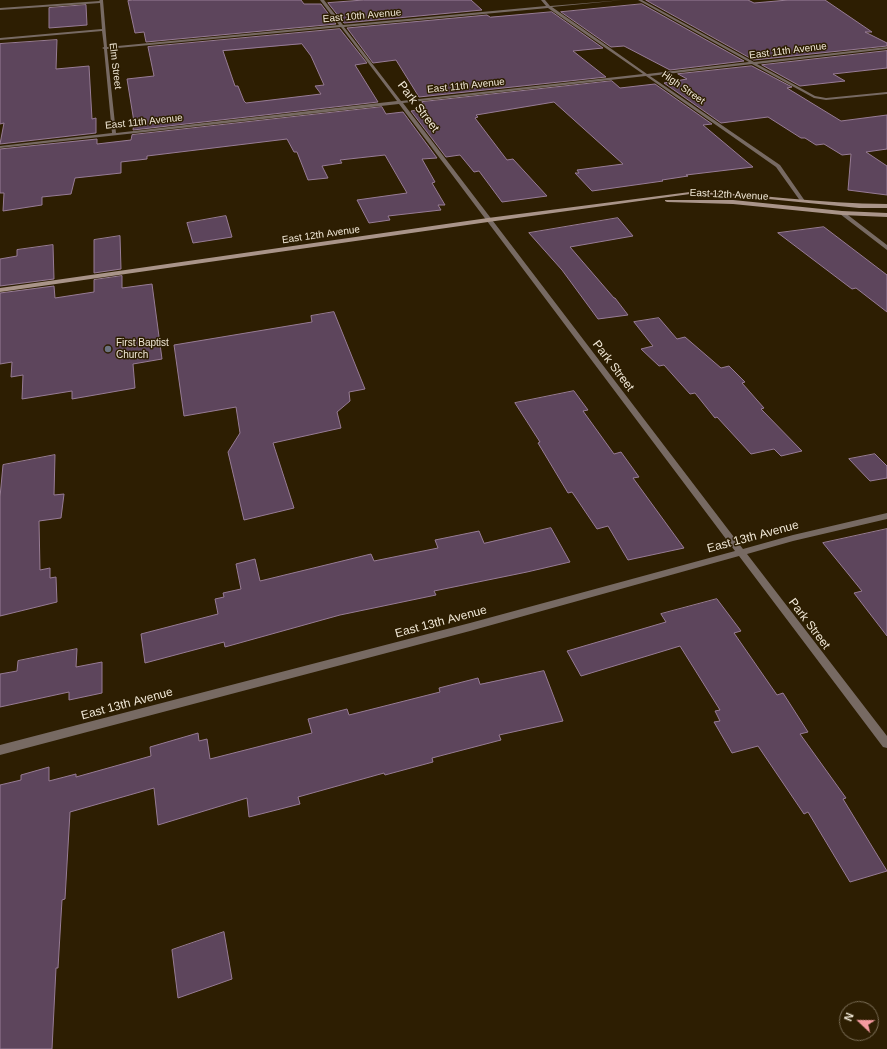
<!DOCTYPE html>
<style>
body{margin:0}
#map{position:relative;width:887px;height:1049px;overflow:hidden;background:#2d1e02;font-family:Arial,sans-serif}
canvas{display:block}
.north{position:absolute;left:839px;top:1001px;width:40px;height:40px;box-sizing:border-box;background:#2d1e02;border:1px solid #7b6e57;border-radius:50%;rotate:292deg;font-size:11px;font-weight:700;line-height:16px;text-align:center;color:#f0e7d6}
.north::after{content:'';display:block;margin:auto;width:14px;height:18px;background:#f49aa0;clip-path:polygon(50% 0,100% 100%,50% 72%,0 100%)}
</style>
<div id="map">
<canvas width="887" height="1049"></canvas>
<div class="north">N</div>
</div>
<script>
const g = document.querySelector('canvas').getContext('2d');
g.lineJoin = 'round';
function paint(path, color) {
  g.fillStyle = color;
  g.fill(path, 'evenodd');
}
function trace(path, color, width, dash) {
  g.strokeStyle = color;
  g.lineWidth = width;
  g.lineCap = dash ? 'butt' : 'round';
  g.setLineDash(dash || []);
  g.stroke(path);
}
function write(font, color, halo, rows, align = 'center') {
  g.font = font + ' Arial,sans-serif';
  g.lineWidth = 3;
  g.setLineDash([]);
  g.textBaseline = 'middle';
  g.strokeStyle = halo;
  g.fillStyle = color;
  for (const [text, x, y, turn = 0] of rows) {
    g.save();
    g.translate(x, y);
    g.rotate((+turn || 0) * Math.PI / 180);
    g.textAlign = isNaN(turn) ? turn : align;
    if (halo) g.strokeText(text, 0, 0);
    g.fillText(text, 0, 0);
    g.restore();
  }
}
const building = new Path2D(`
 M 133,0 L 301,0 L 304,4 L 321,4 L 336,24 L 146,42 L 144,32 L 135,33 L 128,1 Z
 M 364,0 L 471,0 L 482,10 L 344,23 L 328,3 Z
 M 646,0 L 748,0 L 754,3 L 788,0 L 825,0 L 872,32 L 865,32 L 887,43 L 887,46 L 754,60 Z
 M 642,4 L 744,61 L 670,70 L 624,46 L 611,47 L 561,12 Z
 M 86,5 L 87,25 L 49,28 L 49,8 Z
 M 552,12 L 603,48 L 573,51 L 606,77 L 419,97 L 396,60 L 373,63 L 347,28 L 487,15 L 490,17 Z
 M 340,29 L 367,63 L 355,65 L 378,102 L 133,130 L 134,122 L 127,79 L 154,76 L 148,47 ZM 302,44 L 311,56 L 324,85 L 315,86 L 321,94 L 246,103 L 244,101 L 238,86 L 235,86 L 223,51 Z
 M 57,40 L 56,69 L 89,66 L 92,119 L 96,118 L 96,133 L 0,144 L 4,123 L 0,124 L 0,44 Z
 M 887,51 L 887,68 L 833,74 L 845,81 L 800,86 L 762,65 Z
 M 752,66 L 792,87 L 787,88 L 841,121 L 887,115 L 887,149 L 866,152 L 887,166 L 887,195 L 848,190 L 851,154 L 842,155 L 824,144 L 816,145 L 805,138 L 801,138 L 768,117 L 721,123 L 664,83 L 687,79 L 678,74 Z
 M 612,81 L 620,88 L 655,84 L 712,124 L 703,125 L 753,167 L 686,175 L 688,176 L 662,180 L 663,181 L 592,191 L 575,173 L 579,173 L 577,170 L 623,164 L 554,102 L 476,115 L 478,117 L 475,118 L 507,160 L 513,159 L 547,196 L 502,202 L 479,171 L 474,172 L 460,155 L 446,157 L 411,111 L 426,109 L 422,102 Z
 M 382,107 L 386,114 L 403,112 L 437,158 L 422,159 L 435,182 L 432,183 L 445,205 L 438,205 L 441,210 L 388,216 L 390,220 L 369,223 L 357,200 L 407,193 L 385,155 L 340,160 L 342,163 L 322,166 L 328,178 L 308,180 L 297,152 L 294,152 L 287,139 L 147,156 L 147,159 L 121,162 L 121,173 L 75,178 L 71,194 L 42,197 L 42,205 L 3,211 L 4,193 L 0,193 L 0,149 L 97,139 L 97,144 L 131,140 L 132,135 Z
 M 226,216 L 232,237 L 193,243 L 187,223 Z
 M 618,218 L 633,236 L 570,247 L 614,298 L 615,298 L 628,315 L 598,319 L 562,270 L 529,233 Z
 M 824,227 L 887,275 L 887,312 L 856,288 L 852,289 L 778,233 Z
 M 120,236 L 121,269 L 94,273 L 94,240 Z
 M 53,245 L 54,279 L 0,286 L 0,259 L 17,256 L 17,250 Z
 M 122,276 L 122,288 L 152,284 L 162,359 L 133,364 L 135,388 L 72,399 L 72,391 L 22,399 L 23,375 L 11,377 L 12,362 L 0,364 L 0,293 L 54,286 L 55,298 L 94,292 L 94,280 Z
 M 334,312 L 365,389 L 349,392 L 350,401 L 337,412 L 341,428 L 273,443 L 294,508 L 244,520 L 228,452 L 240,433 L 236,407 L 184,416 L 174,345 L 312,322 L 311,316 Z
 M 659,318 L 677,339 L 685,337 L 721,368 L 729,366 L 745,382 L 742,383 L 764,408 L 761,409 L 802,451 L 781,456 L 774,449 L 751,454 L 717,417 L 715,418 L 695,393 L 690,394 L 664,365 L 659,366 L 641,349 L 653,346 L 634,322 Z
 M 574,391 L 588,410 L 583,411 L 614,454 L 621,452 L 639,477 L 633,478 L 684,548 L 628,560 L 608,526 L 597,529 L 572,492 L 568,493 L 538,443 L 540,442 L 515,403 Z
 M 875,454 L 887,466 L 887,478 L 870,481 L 849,459 Z
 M 55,455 L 54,495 L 64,494 L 61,518 L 39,521 L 40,570 L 50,568 L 50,578 L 56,577 L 57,602 L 0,616 L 0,497 L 3,465 Z
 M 551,528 L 570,562 L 527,572 L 434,591 L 436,595 L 340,615 L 225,647 L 224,642 L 145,663 L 141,634 L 218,614 L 215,599 L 224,597 L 223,593 L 241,589 L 236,564 L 255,559 L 260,581 L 371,554 L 374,561 L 438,548 L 435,540 L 479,531 L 484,543 Z
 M 887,529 L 887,636 L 854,593 L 862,591 L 823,543 Z
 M 717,599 L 741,631 L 734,633 L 777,695 L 783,693 L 808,732 L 800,734 L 846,798 L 843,799 L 887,871 L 850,882 L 808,812 L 804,814 L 758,746 L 732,753 L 714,722 L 720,721 L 715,711 L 720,710 L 680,646 L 581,676 L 567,651 L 666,622 L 661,614 Z
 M 77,649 L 76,667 L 102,662 L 102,693 L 69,700 L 69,692 L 0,707 L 0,674 L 17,671 L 18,661 Z
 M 544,671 L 563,721 L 499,735 L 501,740 L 432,758 L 433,762 L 385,775 L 384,773 L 298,797 L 300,804 L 249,817 L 247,798 L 158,825 L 154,788 L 70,812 L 65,899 L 62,900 L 58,968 L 56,968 L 52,1049 L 0,1049 L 0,785 L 21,780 L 21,775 L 49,767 L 49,781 L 76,774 L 76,777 L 151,756 L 150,747 L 198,733 L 199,741 L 207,739 L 210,759 L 312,733 L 308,719 L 347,709 L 349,715 L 440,692 L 439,688 L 478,678 L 480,684 Z
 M 224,932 L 232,979 L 178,998 L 172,950 Z`);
paint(building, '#5d455c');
trace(building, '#977c95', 1);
paint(new Path2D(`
 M 99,0 L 103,0 L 107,47 L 339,25 L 320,0 L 324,0 L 343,25 L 546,6 L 541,0 L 545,0 L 550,6 L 623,0 L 552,7 L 647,74 L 749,62 L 638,0 L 642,0 L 754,62 L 887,47 L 887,49 L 757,64 L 815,96 L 826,98 L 887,92 L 887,94 L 826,100 L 814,98 L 752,64 L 650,76 L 780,165 L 805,201 L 803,202 L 801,202 L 776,167 L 646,76 L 403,103 L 743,549 L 793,535 L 887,513 L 887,519 L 793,541 L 747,554 L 887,736 L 887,748 L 883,747 L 739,556 L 470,631 L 0,755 L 0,745 L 470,623 L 735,551 L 399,104 L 0,148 L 0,146 L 112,133 L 104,49 L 102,48 L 104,47 L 102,31 L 0,40 L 0,38 L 102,29 L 100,3 L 0,10 L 0,8 L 100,1 ZM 548,8 L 643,74 L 401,101 L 344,27 ZM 341,27 L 397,101 L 116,133 L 107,49 Z
 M 840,212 L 844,212 L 887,245 L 887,250 L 840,214 Z`), '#776a63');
paint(new Path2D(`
 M 690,192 C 756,193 821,204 887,204 L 887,208 L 859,208 L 728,195 L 690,194 L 488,222 L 0,292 L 0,288 L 488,218 Z
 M 665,200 L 733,200 L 842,211 L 887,213 L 887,217 L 842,215 L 733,204 L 667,202 L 665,201 Z`), '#a99489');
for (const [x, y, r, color] of [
 [108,349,4,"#6b7280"]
]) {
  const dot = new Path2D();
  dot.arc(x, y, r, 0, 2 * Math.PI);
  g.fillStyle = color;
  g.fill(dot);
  trace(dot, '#2d1e02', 1.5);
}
write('10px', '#f0e7d6', '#2d1e02', [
 ["East 10th Avenue",362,16,-5],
 ["East 11th Avenue",788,51,-7],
 ["Elm Street",115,66,83],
 ["East 11th Avenue",466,86,-6],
 ["High Street",683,88,35],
 ["East 11th Avenue",144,122,-6],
 ["East 12th Avenue",729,195,3],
 ["East 12th Avenue",321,235,-8]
]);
write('10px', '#f0e7d6', '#2d1e02', [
 ["First Baptist",116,343],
 ["Church",116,355]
], 'left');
write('12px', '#f0e7d6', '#2d1e02', [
 ["Park Street",418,107,53],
 ["Park Street",613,366,53],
 ["East 13th Avenue",753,537,-15],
 ["East 13th Avenue",441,622,-15],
 ["Park Street",809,624,53],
 ["East 13th Avenue",127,704,-15]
]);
</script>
